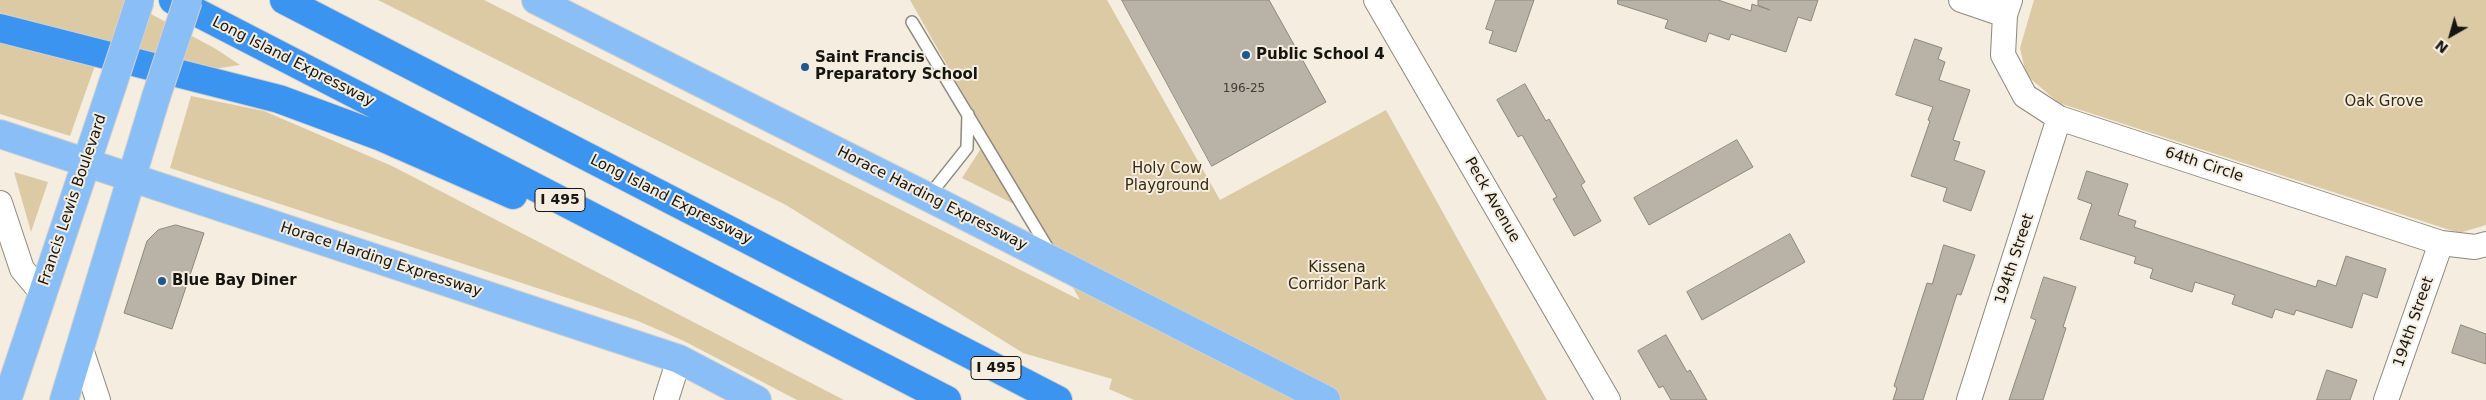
<!DOCTYPE html>
<style>
body{margin:0}
#map{position:relative;width:2486px;height:400px;overflow:hidden;background:#f4ede0;font-family:"DejaVu Sans",sans-serif}
canvas{display:block}
.north{position:absolute;left:2426px;top:10px;width:50px;height:50px;-webkit-text-stroke:4px #f4ede0;paint-order:stroke;rotate:218deg;font-size:14px;font-weight:700;line-height:20px;text-align:center;color:#171510}
.north::after{content:'';display:block;margin:auto;width:18px;height:22px;background:#171510;clip-path:polygon(50% 0,100% 100%,50% 72%,0 100%)}
</style>
<div id="map">
<canvas width="2486" height="400"></canvas>
<div class="north">N</div>
</div>
<script>
const g = document.querySelector('canvas').getContext('2d');
g.lineJoin = 'round';
function paint(path, color) {
  g.fillStyle = color;
  g.fill(path, 'evenodd');
}
function trace(path, color, width, dash) {
  g.strokeStyle = color;
  g.lineWidth = width;
  g.lineCap = dash ? 'butt' : 'round';
  g.setLineDash(dash || []);
  g.stroke(path);
}
function write(font, color, halo, rows, align = 'center') {
  g.font = font + ' "DejaVu Sans",sans-serif';
  g.lineWidth = 4;
  g.setLineDash([]);
  g.textBaseline = 'middle';
  g.strokeStyle = halo;
  g.fillStyle = color;
  for (const [text, x, y, turn = 0] of rows) {
    g.save();
    g.translate(x, y);
    g.rotate((+turn || 0) * Math.PI / 180);
    g.textAlign = isNaN(turn) ? turn : align;
    if (halo) g.strokeText(text, 0, 0);
    g.fillText(text, 0, 0);
    g.restore();
  }
}
paint(new Path2D(`
 M 0,0 L 125,0 L 216,49 L 240,65 L 213,69 L 104,40 L 70,136 L 0,114 Z
 M 378,0 L 484,0 L 1080,300 L 910,0 L 1107,0 L 1220,200 L 1386,110 L 1547,400 L 1134,400 L 1109,389 L 1112,379 L 1023,353 L 786,205 Z
 M 2034,0 L 2486,0 L 2486,225 L 2459,233 L 2059,103 L 2026,75 L 2020,48 Z
 M 191,96 L 264,111 L 392,166 L 844,400 L 797,400 L 684,341 L 638,321 L 170,168 Z
 M 980,150 L 985,152 L 1018,206 L 962,178 Z
 M 14,172 L 48,182 L 31,232 Z`), '#dccaa5');
const building = new Path2D(`
 M 1122,0 L 1269,0 L 1326,102 L 1212,166 Z
 M 1496,0 L 1534,0 L 1516,52 L 1489,43 L 1493,31 L 1486,29 Z
 M 1618,0 L 1718,0 L 1751,11 L 1752,4 L 1770,10 L 1758,5 L 1758,0 L 1818,0 L 1811,21 L 1798,17 L 1786,52 L 1731,34 L 1729,40 L 1709,33 L 1706,42 L 1665,28 L 1668,20 L 1618,4 Z
 M 1915,39 L 1942,48 L 1938,59 L 1945,62 L 1939,80 L 1970,90 L 1953,140 L 1960,142 L 1954,160 L 1985,171 L 1971,211 L 1943,201 L 1947,188 L 1911,176 L 1930,121 L 1928,120 L 1933,107 L 1896,95 Z
 M 1525,84 L 1546,121 L 1549,119 L 1585,182 L 1581,185 L 1601,221 L 1574,236 L 1553,199 L 1557,197 L 1522,135 L 1518,137 L 1497,100 Z
 M 1737,140 L 1753,167 L 1649,225 L 1634,198 Z
 M 2087,171 L 2128,184 L 2118,215 L 2136,221 L 2134,227 L 2316,287 L 2318,280 L 2336,286 L 2346,256 L 2386,269 L 2377,298 L 2363,293 L 2352,328 L 2296,310 L 2294,315 L 2275,309 L 2272,318 L 2232,304 L 2235,295 L 2195,282 L 2192,292 L 2150,278 L 2153,269 L 2134,263 L 2136,257 L 2080,239 L 2092,204 L 2078,199 Z
 M 176,225 L 204,233 L 172,329 L 124,313 L 147,241 L 158,230 Z
 M 1790,234 L 1805,262 L 1702,320 L 1687,292 Z
 M 1944,245 L 1975,255 L 1961,295 L 1957,294 L 1923,400 L 1893,400 L 1897,388 L 1894,386 L 1927,283 L 1932,284 Z
 M 2044,277 L 2076,287 L 2063,327 L 2066,328 L 2043,400 L 2009,400 L 2036,320 L 2031,318 Z
 M 2461,325 L 2486,334 L 2486,364 L 2452,353 Z
 M 1666,335 L 1687,372 L 1690,370 L 1707,400 L 1671,400 L 1663,386 L 1659,388 L 1638,351 Z
 M 2327,370 L 2357,380 L 2350,400 L 2317,400 Z`);
paint(building, '#b9b2a6');
trace(building, '#8d877c', 1);
const lane = new Path2D(`
 M 912,22 L 1050,252
 M 928,197 L 967,148 L 968,114`);
const street = new Path2D(`
 M 1376,0 L 1608,400
 M 1961,0 L 2005,15
 M 2010,0 L 2005,15 L 2003,55 L 2025,96 L 2059,118 L 2441,243 L 2475,247 L 2486,244
 M 0,203 L 22,269 L 42,293
 M 81,349 L 98,400
 M 666,400 L 679,359
 M 1969,400 L 2059,118
 M 2386,400 L 2441,243`);
const primary = new Path2D(`
 M 536,0 L 928,197 L 1326,400
 M 0,134 L 679,359 L 757,400
 M 7,400 L 112,86
 M 64,400 L 156,97`);
const highway = new Path2D(`
 M 173,0 L 947,400
 M 284,0 L 1058,400
 M 0,28 L 279,99 L 379,136 L 513,195`);
trace(lane, '#8e887d', 14);
trace(street, '#8e887d', 26);
trace(primary, '#d1d0cf', 30);
trace(highway, '#d1d0cf', 30);
trace(lane, '#fff', 11);
trace(street, '#fff', 24);
trace(primary, '#89bff6', 28);
trace(highway, '#3a94f0', 28);
const primaryBridge = new Path2D(`
 M 112,86 L 140,0
 M 156,97 L 188,0`);
trace(primaryBridge, '#d1d0cf', 30, []);
trace(primaryBridge, '#89bff6', 28);
for (const [x, y, r, color] of [
 [1246,55,5,"#21578f"],
 [805,67,5,"#21578f"],
 [162,281,5,"#21578f"]
]) {
  const dot = new Path2D();
  dot.arc(x, y, r, 0, 2 * Math.PI);
  g.fillStyle = color;
  g.fill(dot);
  trace(dot, '#f4ede0', 2);
}
write('12px', '#403c36', null, [
 ["196-25",1244,89]
]);
for (const [x, y, w] of [
 [560,200,50],
 [996,368,50]
]) {
  const box = new Path2D();
  box.roundRect(x - w / 2, y - 11.5, w, 23, 4);
  g.fillStyle = '#f4ede0';
  g.fill(box);
  trace(box, '#171510', 1);
}
write('bold 14px', '#171510', null, [
 ["I 495",560,200],
 ["I 495",996,368]
]);
write('bold 15px', '#171510', '#f4ede0', [
 ["Public School 4",1256,55],
 ["Saint Francis",815,58],
 ["Preparatory School",815,75],
 ["Blue Bay Diner",172,281]
], 'left');
write('15px', '#171510', '#f4ede0', [
 ["Long Island Expressway",293,62,27],
 ["64th Circle",2204,165,18],
 ["Horace Harding Expressway",932,199,27],
 ["Francis Lewis Boulevard",73,200,-71],
 ["Long Island Expressway",671,200,27],
 ["Peck Avenue",1492,200,60],
 ["194th Street",2015,259,-72],
 ["Horace Harding Expressway",381,260,18],
 ["194th Street",2414,322,-71]
]);
write('15px', '#36290c', '#f4ede0', [
 ["Oak Grove",2384,102],
 ["Holy Cow",1167,169],
 ["Playground",1167,186],
 ["Kissena",1337,268],
 ["Corridor Park",1337,285]
]);
</script>
